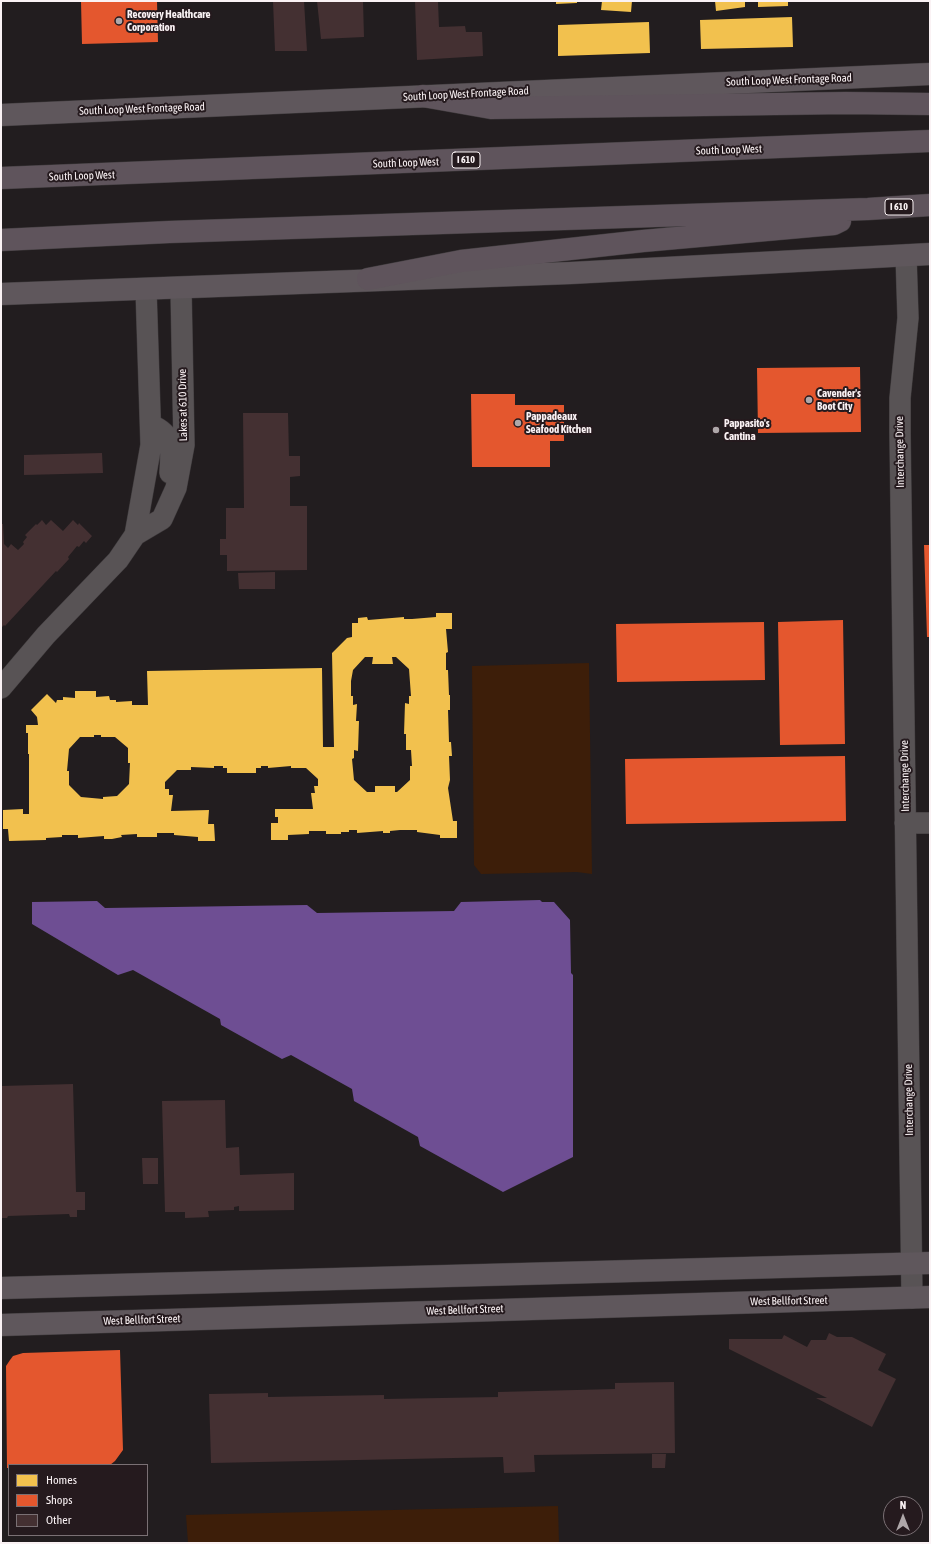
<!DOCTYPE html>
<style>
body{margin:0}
#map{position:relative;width:931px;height:1544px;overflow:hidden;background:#221d1f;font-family:"Asap Condensed",sans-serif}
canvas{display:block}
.frame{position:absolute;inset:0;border:2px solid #faf2f4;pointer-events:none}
.legend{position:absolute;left:8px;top:1464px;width:140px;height:72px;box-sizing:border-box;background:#251a1e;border:1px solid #7a7074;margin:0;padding:5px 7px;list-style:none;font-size:12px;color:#faf2f4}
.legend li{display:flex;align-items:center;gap:8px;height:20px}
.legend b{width:20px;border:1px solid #7a7074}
.north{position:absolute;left:883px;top:1496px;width:40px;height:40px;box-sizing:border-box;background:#251a1e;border:1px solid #7a7074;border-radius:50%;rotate:0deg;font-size:11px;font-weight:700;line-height:16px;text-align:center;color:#faf2f4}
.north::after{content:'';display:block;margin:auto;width:14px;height:18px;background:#aea7a9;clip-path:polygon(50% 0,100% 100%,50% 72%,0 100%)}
</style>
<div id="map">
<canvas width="931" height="1544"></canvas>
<div class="frame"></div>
<ul class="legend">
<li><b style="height:11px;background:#f2c14e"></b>Homes</li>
<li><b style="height:11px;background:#e4572e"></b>Shops</li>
<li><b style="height:11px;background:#443032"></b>Other</li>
</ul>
<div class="north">N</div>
</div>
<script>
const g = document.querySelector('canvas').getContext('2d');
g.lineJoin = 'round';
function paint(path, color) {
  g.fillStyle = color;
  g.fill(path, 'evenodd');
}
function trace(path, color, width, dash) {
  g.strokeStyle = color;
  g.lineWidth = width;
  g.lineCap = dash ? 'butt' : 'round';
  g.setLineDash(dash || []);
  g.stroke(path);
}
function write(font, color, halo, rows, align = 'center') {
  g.font = font + ' "Asap Condensed",sans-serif';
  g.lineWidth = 4;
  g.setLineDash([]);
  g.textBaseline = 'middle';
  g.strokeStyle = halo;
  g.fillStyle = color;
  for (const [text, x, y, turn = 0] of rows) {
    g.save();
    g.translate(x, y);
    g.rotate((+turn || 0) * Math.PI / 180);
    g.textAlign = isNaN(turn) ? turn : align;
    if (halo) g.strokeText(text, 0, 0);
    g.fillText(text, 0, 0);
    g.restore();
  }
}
paint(new Path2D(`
 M 589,663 L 592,874 L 577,872 L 481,874 L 474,865 L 472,666 Z
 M 558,1506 L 559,1543 L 188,1543 L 186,1515 Z`), '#3d1e09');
paint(new Path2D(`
 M 540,900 L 542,902 L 554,902 L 570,920 L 571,973 L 573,975 L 573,1157 L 503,1192 L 420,1146 L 418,1137 L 354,1101 L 352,1089 L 291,1055 L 282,1059 L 221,1025 L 220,1019 L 133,970 L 118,975 L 32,924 L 32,902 L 97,901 L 105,908 L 307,905 L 317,913 L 454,911 L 461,902 Z`), '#6e4e93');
paint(new Path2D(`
 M 556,1 L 577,1 L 577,3 L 556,4 Z
 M 602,1 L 632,1 L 631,12 L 601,10 Z
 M 715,1 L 745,1 L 745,7 L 716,11 Z
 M 758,1 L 788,1 L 788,6 L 758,7 Z
 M 792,17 L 793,47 L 701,49 L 700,20 Z
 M 649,22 L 650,53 L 558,56 L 558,25 Z
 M 436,613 L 452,613 L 452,629 L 446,629 L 448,652 L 446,653 L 446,670 L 448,670 L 449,695 L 450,695 L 450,710 L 448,710 L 449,742 L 451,742 L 452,756 L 449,756 L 450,780 L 448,788 L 453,821 L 457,821 L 457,838 L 440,838 L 440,835 L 417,832 L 417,830 L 400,830 L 390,831 L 390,833 L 383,833 L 383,831 L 357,833 L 357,830 L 349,830 L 349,832 L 341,832 L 341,834 L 326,834 L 326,831 L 309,831 L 309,834 L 288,835 L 288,840 L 271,840 L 271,823 L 278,823 L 278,817 L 275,817 L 275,809 L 313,809 L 311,793 L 315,793 L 314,786 L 318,786 L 318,779 L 306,768 L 291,768 L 291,766 L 268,768 L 268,766 L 261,766 L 261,768 L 256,768 L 256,773 L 227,773 L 227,768 L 223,768 L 223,766 L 214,766 L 214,768 L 191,767 L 191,770 L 177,770 L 165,782 L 165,789 L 169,789 L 169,795 L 173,795 L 171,811 L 209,810 L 208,824 L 214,824 L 215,841 L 198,841 L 198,837 L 174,835 L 174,833 L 157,833 L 157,837 L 137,837 L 137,834 L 121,835 L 122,837 L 112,839 L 104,839 L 104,836 L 78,838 L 78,835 L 62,835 L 62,837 L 46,838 L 46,840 L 9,841 L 8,829 L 3,829 L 3,810 L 23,809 L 23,814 L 29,814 L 29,754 L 28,754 L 28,733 L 26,733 L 26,725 L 38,725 L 37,717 L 31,710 L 47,694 L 56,703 L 57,700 L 63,700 L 63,697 L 75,698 L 75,691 L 96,691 L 96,697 L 109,696 L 110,700 L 116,700 L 116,702 L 132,701 L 132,705 L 148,705 L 147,671 L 322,668 L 323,747 L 334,747 L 332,653 L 347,638 L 352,637 L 352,623 L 358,623 L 358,618 L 367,617 L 368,620 L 404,617 L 404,619 L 412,619 L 436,617 ZM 365,657 L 373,657 L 372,664 L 393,664 L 392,657 L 396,657 L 409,669 L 411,696 L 409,696 L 409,704 L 405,703 L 404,734 L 406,734 L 406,750 L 411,750 L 412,766 L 410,766 L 410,780 L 397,792 L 395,792 L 395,786 L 375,786 L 375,792 L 367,792 L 354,780 L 352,759 L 354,758 L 354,750 L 358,751 L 359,721 L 356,721 L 357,704 L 353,705 L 353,696 L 351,696 L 351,681 L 353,670 ZM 94,735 L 101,735 L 101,737 L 115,737 L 128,748 L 128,763 L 130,763 L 129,784 L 117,796 L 103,797 L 103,799 L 81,797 L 69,785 L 69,771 L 67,771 L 69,749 L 80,737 L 94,737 Z`), '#f2c14e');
paint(new Path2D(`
 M 81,1 L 157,1 L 158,42 L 82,44 Z
 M 860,367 L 861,432 L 758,433 L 757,368 Z
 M 471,394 L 515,394 L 515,405 L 564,405 L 564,441 L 550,441 L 550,467 L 472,467 Z
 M 924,545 L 930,545 L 930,637 L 927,637 Z
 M 843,620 L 845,744 L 780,745 L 778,622 Z
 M 764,622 L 765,680 L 617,682 L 616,624 Z
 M 845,756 L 846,821 L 626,824 L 625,759 Z
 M 120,1350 L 123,1450 L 115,1461 L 110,1465 L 9,1465 L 9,1468 L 7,1468 L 6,1366 L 10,1360 L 13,1356 L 23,1353 Z`), '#e4572e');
paint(new Path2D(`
 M 273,1 L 304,1 L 307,51 L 275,51 Z
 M 317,1 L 363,1 L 364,37 L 321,39 Z
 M 415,1 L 438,1 L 439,27 L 465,26 L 466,32 L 482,32 L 483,56 L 417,60 Z
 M 243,413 L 288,413 L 289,456 L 300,456 L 300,476 L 290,477 L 290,506 L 307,506 L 307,570 L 227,571 L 227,555 L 220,555 L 220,539 L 226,539 L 226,508 L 244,508 Z
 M 102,453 L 103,473 L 24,475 L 24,455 Z
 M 42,520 L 46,525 L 51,520 L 63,531 L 73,520 L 78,525 L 79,523 L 92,536 L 86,543 L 84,541 L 79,547 L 77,546 L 68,557 L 69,559 L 57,572 L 56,571 L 5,626 L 4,625 L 1,628 L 1,524 L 3,524 L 4,544 L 8,548 L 11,544 L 18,550 L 24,544 L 23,542 L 27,537 L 25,535 L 36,524 L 37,525 Z
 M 275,572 L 275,589 L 239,589 L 238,573 Z
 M 73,1084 L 76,1192 L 85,1192 L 85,1210 L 77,1210 L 77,1217 L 70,1217 L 69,1214 L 8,1216 L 7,1218 L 1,1218 L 1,1086 Z
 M 225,1100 L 226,1148 L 239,1147 L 240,1175 L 294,1173 L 294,1210 L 239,1211 L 239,1206 L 234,1207 L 234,1210 L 208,1211 L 209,1217 L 185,1218 L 185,1212 L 165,1212 L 162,1101 Z
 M 142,1158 L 158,1158 L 158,1184 L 143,1184 Z
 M 829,1333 L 837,1337 L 852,1337 L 886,1354 L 878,1370 L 896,1379 L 872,1427 L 816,1398 L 827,1398 L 729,1349 L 729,1339 L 782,1339 L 784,1335 L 807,1347 L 811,1340 L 826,1340 Z
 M 674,1382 L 675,1453 L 534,1455 L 535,1472 L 504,1473 L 503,1457 L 211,1463 L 209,1394 L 268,1393 L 268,1397 L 384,1395 L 384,1399 L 498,1397 L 498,1392 L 615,1389 L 615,1383 Z
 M 652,1454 L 666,1454 L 665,1468 L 652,1468 Z`), '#443032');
const minor = new Path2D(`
 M 906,255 L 908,318 L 900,398 L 900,433 L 912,1298
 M 151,425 C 175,435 171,450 170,473
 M 135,535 L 151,445 L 146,289
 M 1,688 L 46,635 L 118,560 L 135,535 L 162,519 L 176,488 L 184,445 L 181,288
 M 905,823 L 930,823`);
const major = new Path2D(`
 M 1,115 L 930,74
 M 1,294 L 571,273 L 930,254
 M 1,1288 L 930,1263
 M 1,1325 L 930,1297`);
const highway = new Path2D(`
 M 423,96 L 491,108 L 846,103 L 930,104
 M 1,178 L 930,141
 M 1,240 L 169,232 L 868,209 L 930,205
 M 368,279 L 461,261 L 643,241 L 834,224 L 840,221`);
trace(minor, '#3e3a3c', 22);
trace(major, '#3e3a3c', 23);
trace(highway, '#3e3a3c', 23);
trace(minor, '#585355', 21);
trace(major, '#5f575c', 22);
trace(highway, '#5f545c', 22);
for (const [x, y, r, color] of [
 [119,21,4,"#aea7a9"],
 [809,400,4,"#aea7a9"],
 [518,423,4,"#aea7a9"],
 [716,430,4,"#aea7a9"]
]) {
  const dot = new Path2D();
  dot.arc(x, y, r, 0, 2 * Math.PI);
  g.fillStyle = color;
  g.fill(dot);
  trace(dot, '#251a1e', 1.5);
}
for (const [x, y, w] of [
 [466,160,28],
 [899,207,28]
]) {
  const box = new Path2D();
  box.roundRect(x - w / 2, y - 8, w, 16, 3);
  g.fillStyle = '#251a1e';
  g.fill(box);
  trace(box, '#faf2f4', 1);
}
write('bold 10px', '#faf2f4', null, [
 ["I 610",466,160],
 ["I 610",899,207]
]);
write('bold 11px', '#faf2f4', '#251a1e', [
 ["Recovery Healthcare",127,15],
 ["Corporation",127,28],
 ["Cavender's",817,394],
 ["Boot City",817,407],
 ["Pappadeaux",526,417],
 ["Seafood Kitchen",526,430],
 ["Pappasito's",724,424],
 ["Cantina",724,437]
], 'left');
write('11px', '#faf2f4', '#251a1e', [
 ["South Loop West Frontage Road",789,80,-2],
 ["South Loop West Frontage Road",466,94,-3],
 ["South Loop West Frontage Road",142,109,-2],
 ["South Loop West",729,150,-2],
 ["South Loop West",406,163,-2],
 ["South Loop West",82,176,-2],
 ["Lakes at 610 Drive",183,405,-91],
 ["Interchange Drive",900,452,-91],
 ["Interchange Drive",905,776,-91],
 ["Interchange Drive",909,1100,-91],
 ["West Bellfort Street",789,1301,-1],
 ["West Bellfort Street",465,1310,-2],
 ["West Bellfort Street",142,1320,-2]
]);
</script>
